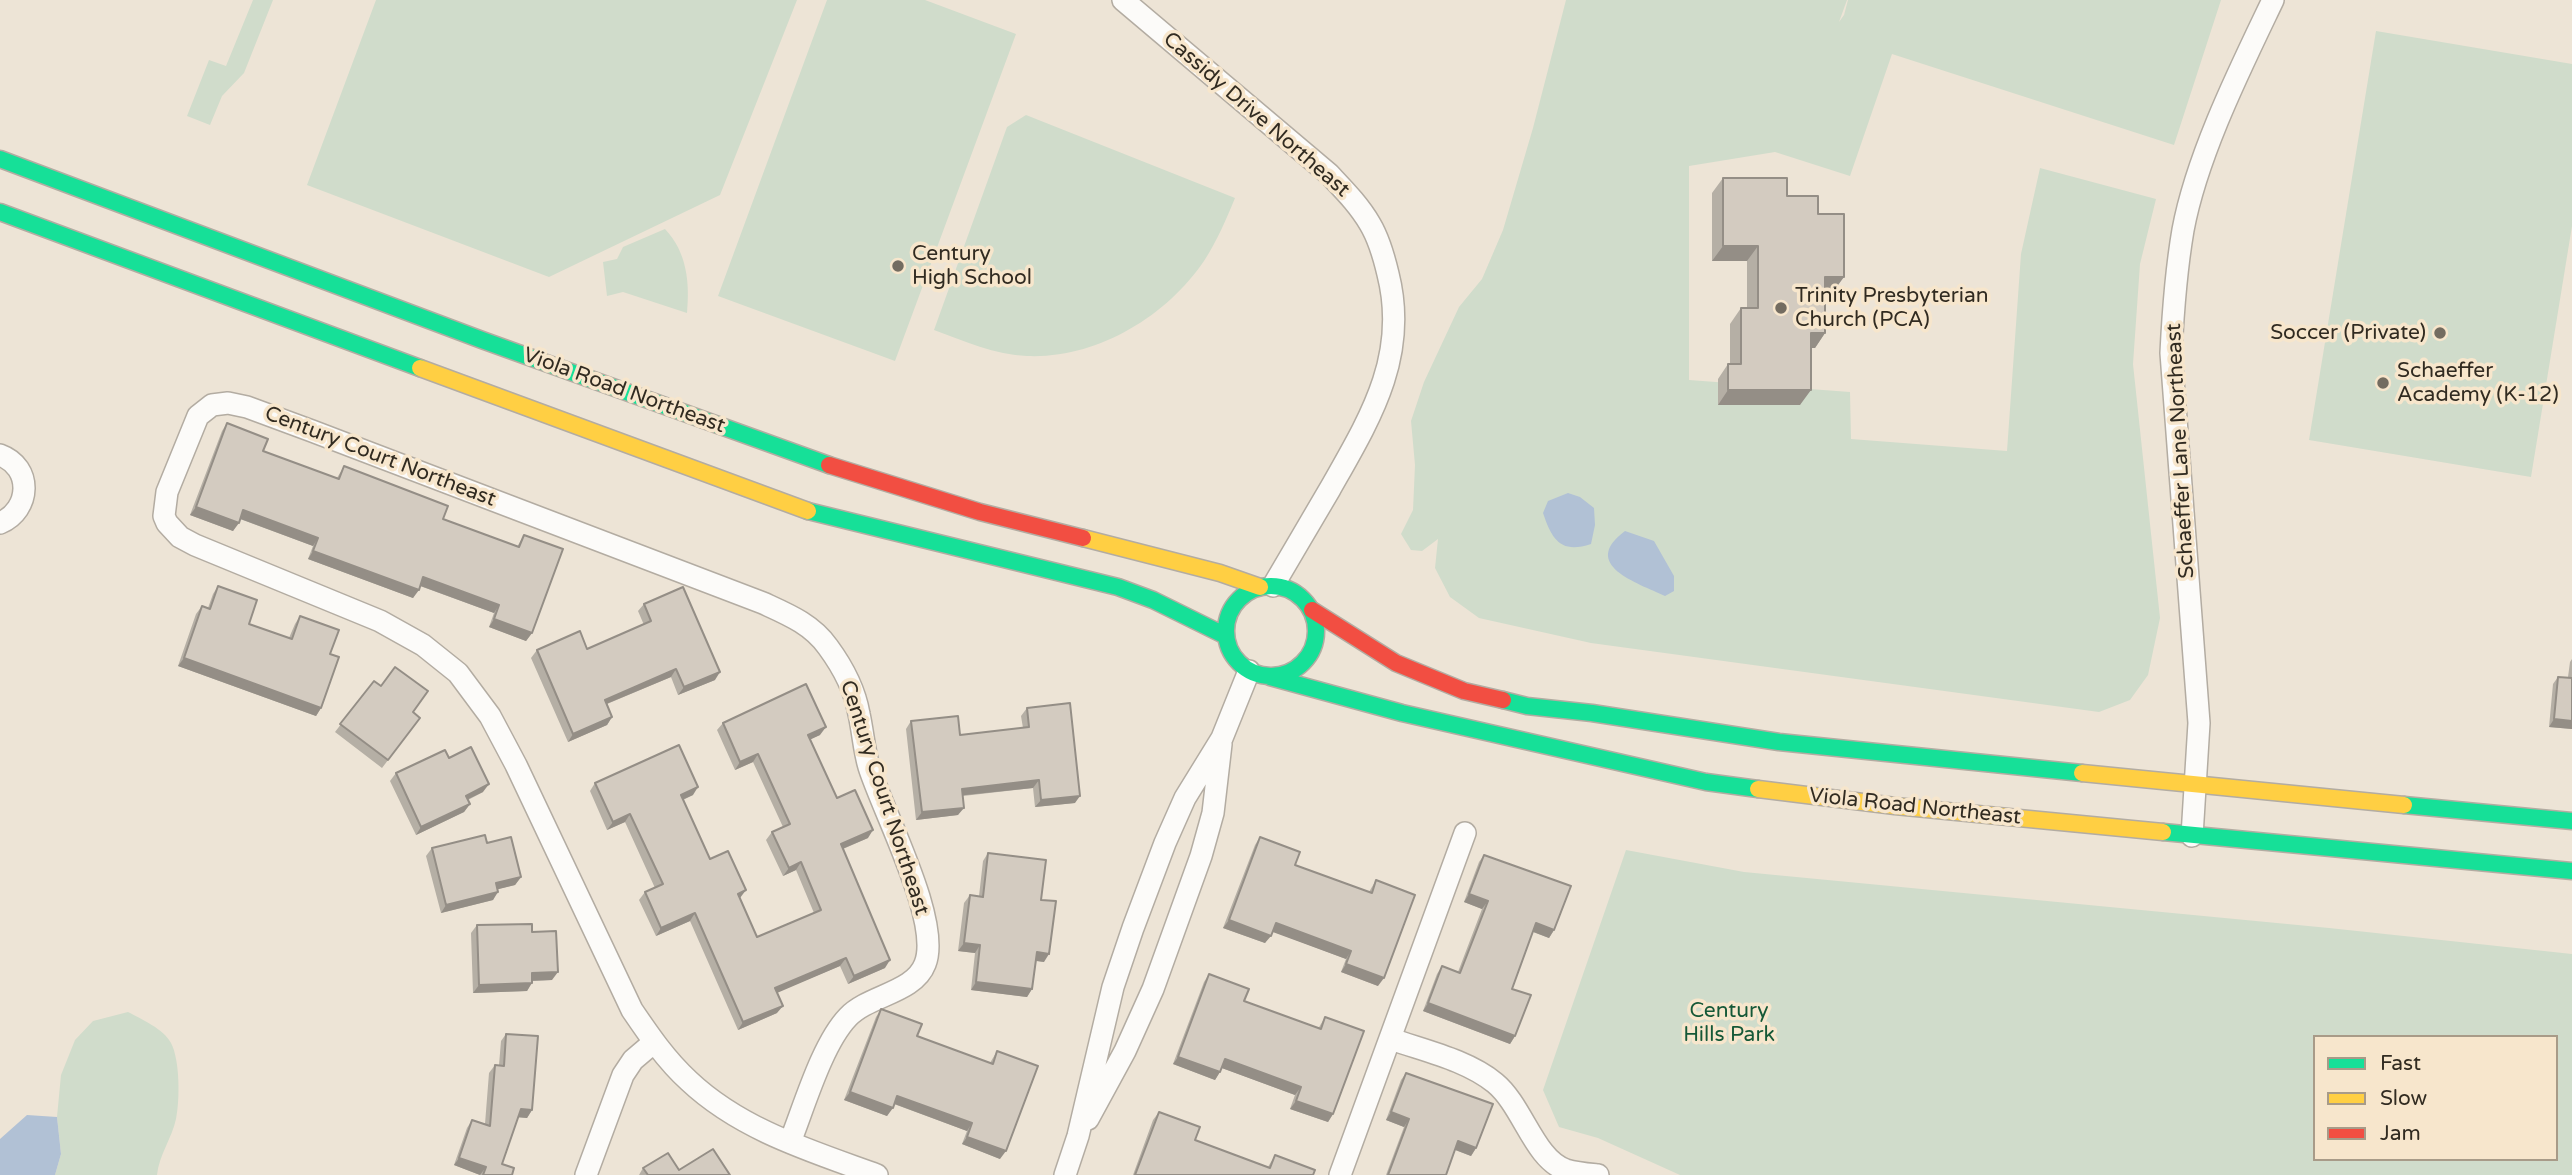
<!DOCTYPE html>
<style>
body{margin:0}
#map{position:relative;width:2572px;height:1175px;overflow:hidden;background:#ede4d6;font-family:"Varela Round",sans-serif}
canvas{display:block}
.legend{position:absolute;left:2313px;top:1035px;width:245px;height:126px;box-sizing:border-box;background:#f7e6cc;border:2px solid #a89b88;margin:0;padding:9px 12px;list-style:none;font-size:21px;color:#312b21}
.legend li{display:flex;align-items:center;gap:14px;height:35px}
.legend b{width:35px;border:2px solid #a89b88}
</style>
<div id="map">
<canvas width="2572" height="1175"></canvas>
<ul class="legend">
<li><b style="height:9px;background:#16e098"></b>Fast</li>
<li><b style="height:9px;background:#ffcf43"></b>Slow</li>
<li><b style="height:9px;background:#f24e42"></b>Jam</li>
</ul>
</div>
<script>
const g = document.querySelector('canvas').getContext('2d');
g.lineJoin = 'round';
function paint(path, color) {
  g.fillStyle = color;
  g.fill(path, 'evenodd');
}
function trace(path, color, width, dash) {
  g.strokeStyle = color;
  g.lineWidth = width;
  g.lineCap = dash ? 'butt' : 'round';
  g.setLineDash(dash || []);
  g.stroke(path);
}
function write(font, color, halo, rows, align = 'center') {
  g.font = font + ' "Varela Round",sans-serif';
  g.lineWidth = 7;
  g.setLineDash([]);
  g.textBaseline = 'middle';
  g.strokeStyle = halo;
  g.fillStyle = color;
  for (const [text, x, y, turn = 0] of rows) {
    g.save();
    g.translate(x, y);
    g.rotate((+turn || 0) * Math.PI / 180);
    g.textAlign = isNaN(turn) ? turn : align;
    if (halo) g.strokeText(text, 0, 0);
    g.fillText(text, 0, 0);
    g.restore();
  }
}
paint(new Path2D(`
 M 253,0 L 273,0 L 244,73 L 222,96 L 210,125 L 187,116 L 209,60 L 226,66 Z
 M 376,0 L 797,0 L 720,195 L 549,277 L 307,185 Z
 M 827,0 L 925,0 L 1016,34 L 895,361 L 718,296 Z
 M 1566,0 L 1847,0 L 1839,22 L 1844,15 L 1848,0 L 2221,0 L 2174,145 L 1892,54 L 1850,176 L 1775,152 L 1689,166 L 1689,380 L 1850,392 L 1851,439 L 2007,451 L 2021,254 L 2040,168 L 2156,199 L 2140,264 L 2133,364 L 2160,618 L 2148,675 L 2130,700 L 2099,712 L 1591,643 L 1479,618 L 1450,597 L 1435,568 L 1438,539 L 1422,551 L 1411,550 L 1401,534 L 1413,510 L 1415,465 L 1411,421 L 1424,382 L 1459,307 L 1482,279 L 1503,230 L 1533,128 Z
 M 2376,31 L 2572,64 L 2572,226 L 2531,477 L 2309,440 Z
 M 1026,115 L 1235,198 C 1226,220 1217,241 1204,261 C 1166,317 1096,359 1027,356 C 995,355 964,341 934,330 L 1007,127 Z
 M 665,229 C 687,252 690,283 687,313 L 623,292 L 607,296 L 603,262 L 617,259 L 623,247 Z
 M 1626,850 L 1744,872 L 2329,928 L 2572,954 L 2572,1175 L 1680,1175 L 1598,1138 L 1559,1127 L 1543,1090 ZM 2315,1037 L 2556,1037 L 2556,1159 L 2315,1159 Z
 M 128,1012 C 141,1019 164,1029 171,1043 C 180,1060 180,1100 176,1119 C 172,1138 159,1155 157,1175 L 55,1175 L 61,1154 L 57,1117 L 61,1075 L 75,1040 L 93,1021 Z`), '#d0dccb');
paint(new Path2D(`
 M 1568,493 L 1580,497 L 1594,508 L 1595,525 L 1591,544 C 1561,554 1552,540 1543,513 L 1548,501 Z
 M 1625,531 L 1654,541 L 1674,576 L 1674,591 L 1665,596 C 1638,583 1579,565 1625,531 Z
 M 27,1115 L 57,1117 L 61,1154 L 55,1175 L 0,1175 L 0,1139 Z`), '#b1c1d5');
const street = new Path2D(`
 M 1123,0 L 1329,174 C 1344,190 1359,205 1370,224 C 1379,239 1384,257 1388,274 C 1409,357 1369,420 1330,489 C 1311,521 1292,554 1273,586
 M 0,455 C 33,467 31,510 0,523
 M 2192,836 L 2199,723 L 2171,353 C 2173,312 2176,271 2183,230 C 2197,155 2240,69 2273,0
 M 1391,1039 C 1425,1051 1467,1060 1495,1083 C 1523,1106 1534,1159 1566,1170 C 1576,1173 1588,1174 1598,1175
 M 1088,1119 L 1125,1051 L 1153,989 L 1201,856 L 1213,813 L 1221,744
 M 790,1142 C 804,1107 822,1044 848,1017 C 869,995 914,993 925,964 C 942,922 883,812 869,767 C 864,750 863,732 859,714 C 855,691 842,666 828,647 C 812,624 787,614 763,603 L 312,431 L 247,407 L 228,403 L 212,405 L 198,416 L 167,492 L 164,516 L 167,523 L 180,537 L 195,545 L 380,621 L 423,645 L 458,673 L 490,716 L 516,765 L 632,1010 C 649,1035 666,1060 689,1081 C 741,1130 811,1151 877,1175
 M 586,1175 L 623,1075 L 633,1060 L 653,1043
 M 1065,1175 L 1078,1136 L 1113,987 L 1133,928 L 1165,843 L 1185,798 L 1222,738 L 1249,671
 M 1340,1175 L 1465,833`);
const fast = new Path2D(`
 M 0,159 L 482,340 L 829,465
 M 0,212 L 420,368
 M 808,511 L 1118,587 L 1153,600 L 1226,636
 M1226 631a45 45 0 1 1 90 0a45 45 0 1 1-90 0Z
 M 1270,677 L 1402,713 L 1706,782 L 1758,789
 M 1503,700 L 1527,706 L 1592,713 L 1779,742 L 2082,773
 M 2404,805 L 2572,821
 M 2163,832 L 2572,871`);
const slow = new Path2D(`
 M 420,368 L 808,511
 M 1083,538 L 1220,573 L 1260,587
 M 2082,773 L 2404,805
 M 1758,789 L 1895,806 L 2163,832`);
const jam = new Path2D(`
 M 829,465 L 980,512 L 1083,538
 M 1312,610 L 1396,663 L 1464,691 L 1503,700`);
trace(street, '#b3aca2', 24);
trace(fast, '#b3aca2', 19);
trace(slow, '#b3aca2', 19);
trace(jam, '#b3aca2', 19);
trace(street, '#fcfbf9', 21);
trace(fast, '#16e098', 16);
trace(slow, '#ffcf43', 16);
trace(jam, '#f24e42', 16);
paint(new Path2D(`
 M 1723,178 L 1787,196 L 1818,214 L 1833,292 L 1825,292 L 1825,333 L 1815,348 L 1811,348 L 1800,405 L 1718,405 L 1718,379 L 1728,364 L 1730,364 L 1730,324 L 1741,308 L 1747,308 L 1747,261 L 1712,261 L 1712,193 Z
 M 227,423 L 263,451 L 337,478 L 344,466 L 443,519 L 517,547 L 524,535 L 532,633 L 526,641 L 489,627 L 494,613 L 420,586 L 413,598 L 308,559 L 313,546 L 240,519 L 233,531 L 190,515 L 222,431 Z
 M 218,586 L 249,624 L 289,638 L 295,624 L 300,616 L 330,654 L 321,708 L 316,716 L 178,666 L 196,614 L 202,606 L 208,608 L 213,594 Z
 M 644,604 L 715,680 L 678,695 L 671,677 L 607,704 L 612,717 L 607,725 L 568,742 L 531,658 L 537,650 L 587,649 L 644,625 L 638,611 Z
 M 2572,659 L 2572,729 L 2549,727 L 2553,684 L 2558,677 L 2568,677 L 2570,662 Z
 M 374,681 L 420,718 L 382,768 L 335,732 Z
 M 1027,708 L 1075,803 L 1035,807 L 1033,788 L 963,796 L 958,815 L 916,820 L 906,729 L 911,721 L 960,735 L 1023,728 L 1021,716 Z
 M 723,723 L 820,735 L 810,739 L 837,798 L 868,838 L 843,849 L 885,968 L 848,984 L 840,966 L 777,992 L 777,1013 L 738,1030 L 690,921 L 656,936 L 639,900 L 645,892 L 655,888 L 625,822 L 607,830 L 590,791 L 595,783 L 693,795 L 683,800 L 710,859 L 740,898 L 757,937 L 814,913 L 796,870 L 783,876 L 766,840 L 772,832 L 783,827 L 753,762 L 735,770 L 717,730 Z
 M 449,758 L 483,792 L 468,800 L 470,804 L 464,812 L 416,835 L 390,781 L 396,773 Z
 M 1260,837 L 1295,865 L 1369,892 L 1376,880 L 1378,986 L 1341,972 L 1346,959 L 1272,931 L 1265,943 L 1223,928 L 1255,845 Z
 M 487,843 L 521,877 L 515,885 L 498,889 L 493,900 L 441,913 L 426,856 L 432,848 Z
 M 988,853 L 1041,900 L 1044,962 L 1036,961 L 1032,989 L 1027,997 L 971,990 L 975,953 L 958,951 L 964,903 L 970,895 L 979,896 L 983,861 Z
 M 1484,855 L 1554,930 L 1549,938 L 1533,932 L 1512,989 L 1515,1036 L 1510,1044 L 1423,1011 L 1437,974 L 1442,966 L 1458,972 L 1482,909 L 1464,902 L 1479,862 Z
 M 477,925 L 532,932 L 552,980 L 532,981 L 527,991 L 473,993 L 471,933 Z
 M 1209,974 L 1244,1001 L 1318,1029 L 1325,1017 L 1333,1114 L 1328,1122 L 1290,1109 L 1295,1095 L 1222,1068 L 1215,1080 L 1173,1064 L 1204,982 Z
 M 881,1009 L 917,1036 L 990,1063 L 997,1051 L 1000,1159 L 962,1144 L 967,1131 L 894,1104 L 887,1116 L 844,1100 L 876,1017 Z
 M 506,1034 L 532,1110 L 527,1118 L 518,1117 L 502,1164 L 512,1175 L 480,1175 L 454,1165 L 467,1128 L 472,1120 L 485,1124 L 489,1073 L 495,1065 L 499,1065 L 501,1041 Z
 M 1406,1073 L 1476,1148 L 1471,1156 L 1455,1150 L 1446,1175 L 1386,1175 L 1404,1127 L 1386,1120 L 1401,1080 Z
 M 1159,1112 L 1195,1140 L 1268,1167 L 1275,1155 L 1313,1175 L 1133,1175 L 1153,1120 Z
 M 643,1168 L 679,1170 L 730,1175 L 639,1175 Z`), '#b5afa5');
paint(new Path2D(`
 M 1723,246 L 1758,246 L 1747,261 L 1712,261 Z
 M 1825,277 L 1844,277 L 1833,292 L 1815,292 Z
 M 1811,333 L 1825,333 L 1815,348 L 1800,348 Z
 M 1728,390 L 1811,390 L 1800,405 L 1718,405 Z
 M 196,507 L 239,523 L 233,531 L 190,515 Z
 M 243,510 L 318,538 L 313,546 L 238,518 Z
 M 313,551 L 419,590 L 413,598 L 308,559 Z
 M 423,577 L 499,605 L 494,613 L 418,585 Z
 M 494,619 L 532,633 L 526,641 L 489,627 Z
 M 184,658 L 321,708 L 316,716 L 178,666 Z
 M 676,669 L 671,677 L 599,707 L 605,700 Z
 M 720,672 L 715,680 L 678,695 L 684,687 Z
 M 612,717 L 607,725 L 568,742 L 573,734 Z
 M 2554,719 L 2572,721 L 2572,729 L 2549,727 Z
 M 826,727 L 820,735 L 803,743 L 808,735 Z
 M 758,754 L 753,762 L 735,770 L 740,762 Z
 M 1039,780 L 1033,788 L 956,796 L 962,789 Z
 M 489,784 L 483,792 L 460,803 L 466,796 Z
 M 698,787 L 693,795 L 675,803 L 681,795 Z
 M 1080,796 L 1075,803 L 1035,807 L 1041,800 Z
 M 470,804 L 464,812 L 416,835 L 421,827 Z
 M 964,808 L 958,815 L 916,820 L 922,812 Z
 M 630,814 L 625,822 L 607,830 L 613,822 Z
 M 873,830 L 868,838 L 835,852 L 841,844 Z
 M 801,862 L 796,870 L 783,876 L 789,868 Z
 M 521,877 L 515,885 L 491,891 L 496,883 Z
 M 746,890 L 740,898 L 738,894 Z
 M 498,892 L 493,900 L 441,913 L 446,905 Z
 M 1469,894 L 1488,901 L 1482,909 L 1464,902 Z
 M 695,913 L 690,921 L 656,936 L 661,928 Z
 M 1229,920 L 1271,936 L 1265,943 L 1223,928 Z
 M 1276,923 L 1351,951 L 1346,959 L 1270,931 Z
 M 1536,923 L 1554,930 L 1549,938 L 1531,931 Z
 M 964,943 L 980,945 L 975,953 L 958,951 Z
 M 1037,952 L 1049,954 L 1044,962 L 1031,960 Z
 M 846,958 L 840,966 L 770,996 L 775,988 Z
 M 890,960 L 885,968 L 848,984 L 854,976 Z
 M 1346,964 L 1384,978 L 1378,986 L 1341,972 Z
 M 558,972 L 552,980 L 527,981 L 532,973 Z
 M 976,982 L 1032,989 L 1027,997 L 971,990 Z
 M 532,983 L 527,991 L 473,993 L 479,985 Z
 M 1428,1003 L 1515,1036 L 1510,1044 L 1423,1011 Z
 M 783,1006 L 777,1013 L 738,1030 L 743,1022 Z
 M 1178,1057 L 1220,1072 L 1215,1080 L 1173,1064 Z
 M 1225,1059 L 1301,1087 L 1295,1095 L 1219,1067 Z
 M 850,1092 L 893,1108 L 887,1116 L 844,1100 Z
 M 897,1096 L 972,1123 L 967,1131 L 892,1103 Z
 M 1296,1101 L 1333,1114 L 1328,1122 L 1290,1109 Z
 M 521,1109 L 532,1110 L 527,1118 L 515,1117 Z
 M 1391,1112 L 1409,1119 L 1404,1127 L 1386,1120 Z
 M 967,1137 L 1006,1151 L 1000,1159 L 962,1144 Z
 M 1458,1141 L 1476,1148 L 1471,1156 L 1453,1149 Z
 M 459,1158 L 486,1167 L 480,1175 L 454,1165 Z`), '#948e86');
const building = new Path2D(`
 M 1723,178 L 1787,178 L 1787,196 L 1818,196 L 1818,214 L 1844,214 L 1844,277 L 1825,277 L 1825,333 L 1811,333 L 1811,390 L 1728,390 L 1728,364 L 1741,364 L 1741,308 L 1758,308 L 1758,246 L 1723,246 Z
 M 227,423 L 268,439 L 263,451 L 339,479 L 344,466 L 448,506 L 443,519 L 519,547 L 524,535 L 563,549 L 532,633 L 494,619 L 499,605 L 423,577 L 419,590 L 313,551 L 318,538 L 243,510 L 239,523 L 196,507 Z
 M 218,586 L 257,600 L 249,624 L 292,639 L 300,616 L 339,630 L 330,654 L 339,657 L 321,708 L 184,658 L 202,606 L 210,609 Z
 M 683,587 L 720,672 L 684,687 L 676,669 L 605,700 L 612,717 L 573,734 L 537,650 L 580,631 L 587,649 L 651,621 L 644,604 Z
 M 395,667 L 428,691 L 413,712 L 420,718 L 388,760 L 340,724 L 374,681 L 381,686 Z
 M 2558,677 L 2572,678 L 2572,721 L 2554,719 Z
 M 806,684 L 826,727 L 808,735 L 837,798 L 855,790 L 873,830 L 841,844 L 890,960 L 854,976 L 846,958 L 775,988 L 783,1006 L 743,1022 L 695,913 L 661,928 L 645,892 L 663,884 L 630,814 L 613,822 L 595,783 L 679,745 L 698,787 L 681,795 L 710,859 L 728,851 L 746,890 L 738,894 L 757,937 L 821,910 L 801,862 L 789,868 L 772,832 L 790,824 L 758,754 L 740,762 L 723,723 Z
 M 1070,703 L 1080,796 L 1041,800 L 1039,780 L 962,789 L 964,808 L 922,812 L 911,721 L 958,716 L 960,735 L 1029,727 L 1027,708 Z
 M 471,747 L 489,784 L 466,796 L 470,804 L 421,827 L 396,773 L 445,750 L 449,758 Z
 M 485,835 L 487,843 L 511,837 L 521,877 L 496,883 L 498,892 L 446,905 L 432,848 Z
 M 1260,837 L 1300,852 L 1295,865 L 1372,893 L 1376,880 L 1415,895 L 1384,978 L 1346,964 L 1351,951 L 1276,923 L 1271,936 L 1229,920 Z
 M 988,853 L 1046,860 L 1041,900 L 1056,901 L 1049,954 L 1037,952 L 1032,989 L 976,982 L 980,945 L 964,943 L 970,895 L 983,897 Z
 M 1484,855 L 1571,886 L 1554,930 L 1536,923 L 1512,989 L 1531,995 L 1515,1036 L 1428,1003 L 1442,966 L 1460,973 L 1488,901 L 1469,894 Z
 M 532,924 L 532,932 L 556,931 L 558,972 L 532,973 L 532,983 L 479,985 L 477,925 Z
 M 1209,974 L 1249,989 L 1244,1001 L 1321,1029 L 1325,1017 L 1364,1031 L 1333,1114 L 1296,1101 L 1301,1087 L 1225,1059 L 1220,1072 L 1178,1057 Z
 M 881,1009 L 922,1024 L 917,1036 L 993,1064 L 997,1051 L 1038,1066 L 1006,1151 L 967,1137 L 972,1123 L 897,1096 L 893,1108 L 850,1092 Z
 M 506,1034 L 538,1036 L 532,1110 L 521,1109 L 502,1164 L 514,1168 L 512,1175 L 483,1175 L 486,1167 L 459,1158 L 472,1120 L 490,1126 L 495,1065 L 504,1066 Z
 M 1406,1073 L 1493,1104 L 1476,1148 L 1458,1141 L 1446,1175 L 1388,1175 L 1409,1119 L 1391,1112 Z
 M 1159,1112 L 1200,1127 L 1195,1140 L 1270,1168 L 1275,1155 L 1315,1170 L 1313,1175 L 1135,1175 Z
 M 713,1149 L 730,1175 L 648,1175 L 643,1168 L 668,1153 L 679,1170 Z`);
paint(building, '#d3cbc0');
trace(building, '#948e86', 2);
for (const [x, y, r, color] of [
 [898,266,7,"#736c60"],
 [1781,308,7,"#736c60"],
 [2440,333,7,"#736c60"],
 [2383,383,7,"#736c60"]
]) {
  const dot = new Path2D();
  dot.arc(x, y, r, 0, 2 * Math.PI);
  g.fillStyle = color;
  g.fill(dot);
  trace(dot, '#f7e6cc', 2.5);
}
write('21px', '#312b21', '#f7e6cc', [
 ["Cassidy Drive Northeast",1256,115,41],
 ["Viola Road Northeast",624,391,20],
 ["Schaeffer Lane Northeast",2181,451,-93],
 ["Century Court Northeast",380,457,21],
 ["Century Court Northeast",884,798,72],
 ["Viola Road Northeast",1915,807,6]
]);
write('21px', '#312b21', '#f7e6cc', [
 ["Century",912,254],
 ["High School",912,278],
 ["Trinity Presbyterian",1795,296],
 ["Church (PCA)",1795,320],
 ["Soccer (Private)",2426,333,"right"],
 ["Schaeffer",2397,371],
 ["Academy (K-12)",2397,395]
], 'left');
write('21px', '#155837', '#f7e6cc', [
 ["Century",1729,1011],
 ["Hills Park",1729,1035]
]);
</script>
